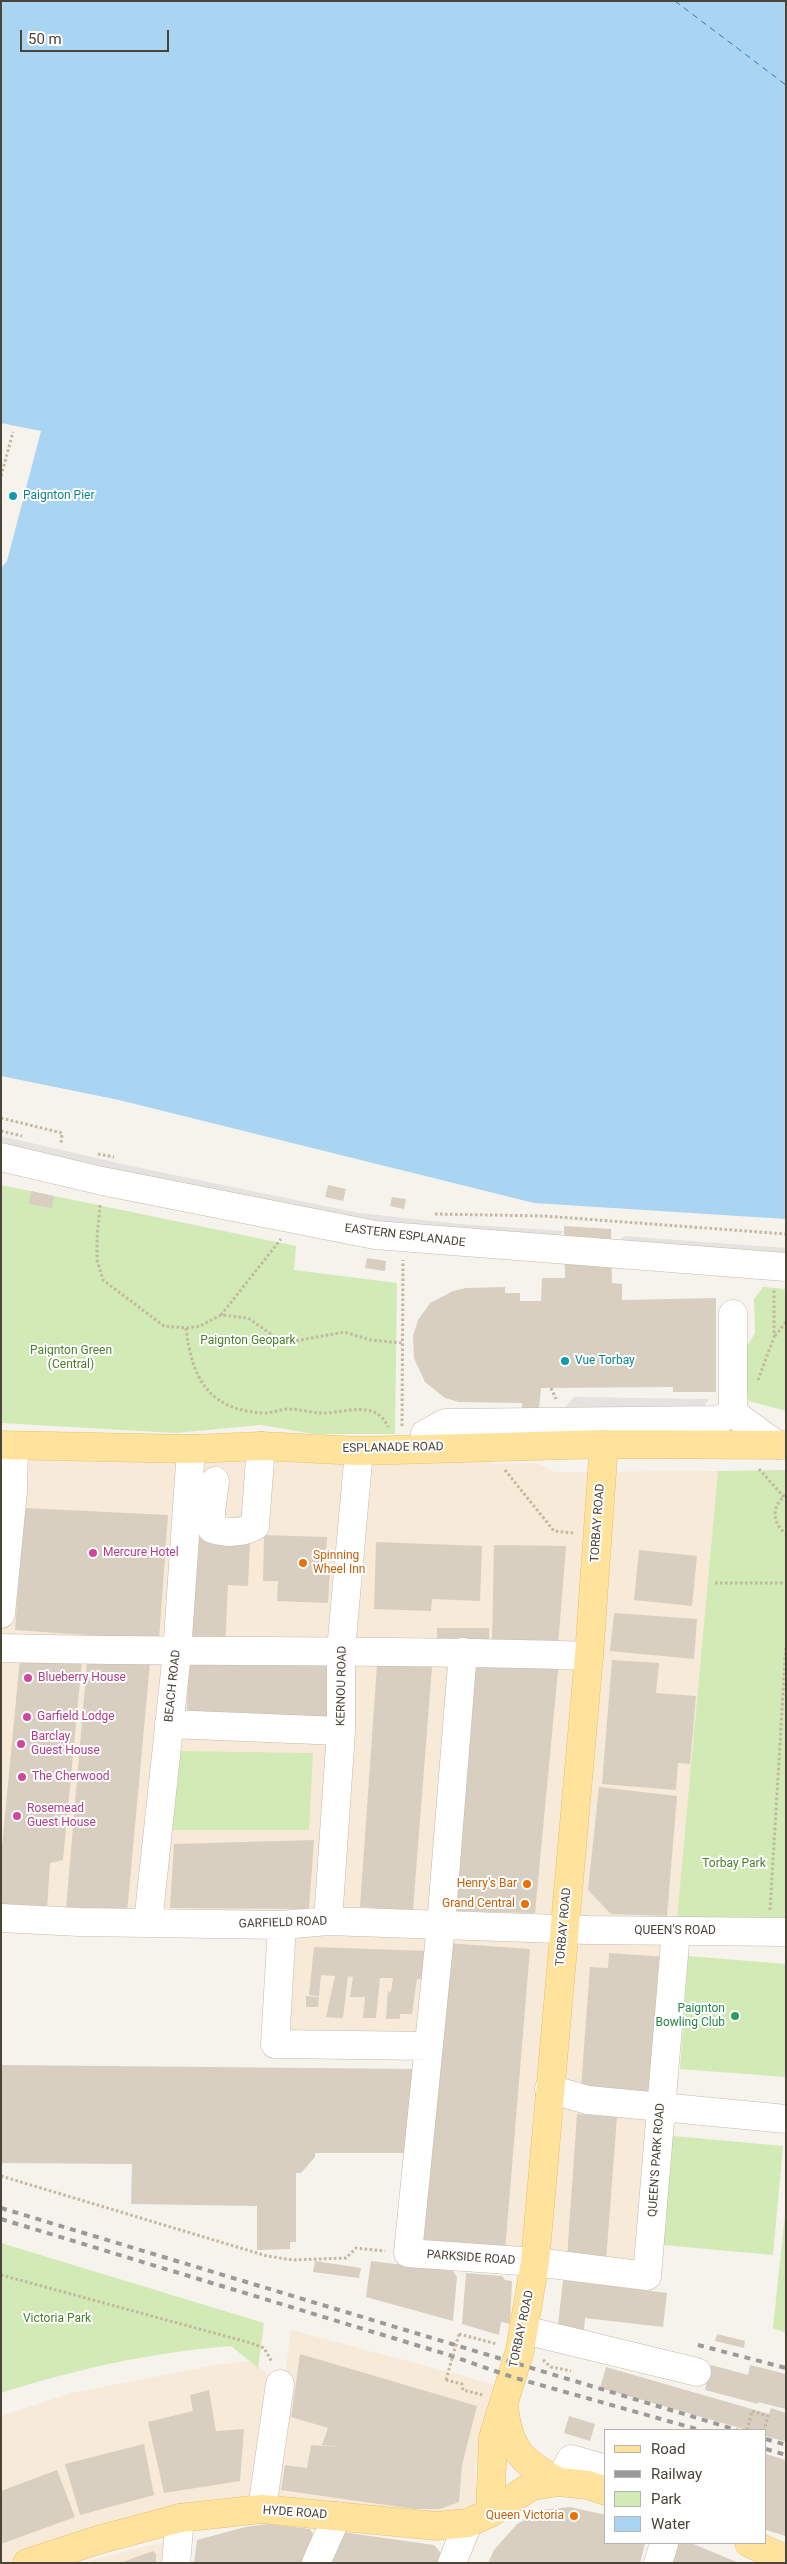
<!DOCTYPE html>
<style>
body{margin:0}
#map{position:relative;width:787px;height:2564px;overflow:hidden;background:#f6f3ec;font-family:Roboto,sans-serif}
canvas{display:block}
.frame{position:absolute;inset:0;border:2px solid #4b4439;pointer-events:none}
.legend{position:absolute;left:604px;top:2429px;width:162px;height:115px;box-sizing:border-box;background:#fff;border:1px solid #b7b4b0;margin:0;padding:6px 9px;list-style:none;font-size:15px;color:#4b4439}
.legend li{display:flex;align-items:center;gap:10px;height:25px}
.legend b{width:25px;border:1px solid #b7b4b0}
.scale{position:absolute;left:20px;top:30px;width:149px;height:22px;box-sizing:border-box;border:2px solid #4b4439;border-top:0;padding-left:6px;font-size:15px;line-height:18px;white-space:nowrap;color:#4b4439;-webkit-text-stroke:4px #fff;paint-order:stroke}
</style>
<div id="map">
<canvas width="787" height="2564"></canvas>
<div class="frame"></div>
<ul class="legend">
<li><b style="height:6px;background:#ffe39c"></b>Road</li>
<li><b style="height:6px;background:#9a9a9a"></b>Railway</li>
<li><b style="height:14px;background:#d2eab5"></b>Park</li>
<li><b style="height:14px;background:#a9d4f2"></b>Water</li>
</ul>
<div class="scale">50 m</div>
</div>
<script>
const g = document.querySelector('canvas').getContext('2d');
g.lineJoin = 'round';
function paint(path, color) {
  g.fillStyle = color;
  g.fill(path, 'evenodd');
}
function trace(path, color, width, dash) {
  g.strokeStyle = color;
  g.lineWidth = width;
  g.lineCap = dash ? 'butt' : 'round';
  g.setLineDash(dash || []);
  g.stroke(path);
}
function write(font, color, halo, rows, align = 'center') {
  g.font = font + ' Roboto,sans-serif';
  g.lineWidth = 4;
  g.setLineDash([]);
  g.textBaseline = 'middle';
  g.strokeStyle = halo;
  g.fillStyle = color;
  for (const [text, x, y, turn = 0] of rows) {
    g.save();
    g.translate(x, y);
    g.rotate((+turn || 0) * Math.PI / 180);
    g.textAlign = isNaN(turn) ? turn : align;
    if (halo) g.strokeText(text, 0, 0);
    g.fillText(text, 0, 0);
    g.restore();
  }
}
paint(new Path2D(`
 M 1,1445 L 425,1447 L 495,1464 L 537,1463 L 555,1472 L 718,1471 L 647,2276 L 488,2259 L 429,2046 L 275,2044 L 282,1925 L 1,1918 Z
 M 291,2330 L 493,2384 L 475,2468 L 477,2511 L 468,2516 L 268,2506 Z
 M 252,2361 L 280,2384 L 262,2509 L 27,2563 L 1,2563 L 1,2416 L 72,2393 L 215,2365 Z
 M 163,2542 L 163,2563 L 84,2563 L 104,2557 Z`), '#f7ead8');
paint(new Path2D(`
 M 1,1185 L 296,1246 L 294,1270 L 397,1283 L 395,1434 L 314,1434 L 261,1425 L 175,1433 L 1,1423 Z
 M 763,1287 L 786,1289 L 786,1411 L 749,1401 L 745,1386 L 747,1346 L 755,1333 L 754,1299 Z
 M 786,1470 L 786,1918 L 677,1919 L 718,1471 Z
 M 175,1751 L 313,1753 L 309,1830 L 166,1830 Z
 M 688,1956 L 786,1964 L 786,2077 L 680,2069 Z
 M 673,2136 L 783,2146 L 773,2255 L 663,2245 Z
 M 786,2204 L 786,2333 L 773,2328 Z
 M 1,2243 L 264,2323 L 258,2368 L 231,2346 C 154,2352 75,2369 1,2393 Z`), '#d2eab5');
paint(new Path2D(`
 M 1,1136 L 131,1166 L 359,1213 L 461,1224 L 564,1231 L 551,1244 L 443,1237 L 1,1152 Z
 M 624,1236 L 786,1248 L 786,1261 L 611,1250 Z
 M 574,1397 L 709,1399 L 701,1412 L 563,1409 Z`), '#e5e3e0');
paint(new Path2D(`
 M 1,1 L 786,1 L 786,1219 L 534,1203 L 119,1100 L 1,1076 Z`), '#a9d4f2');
paint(new Path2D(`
 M 1,423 L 41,431 L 7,561 L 1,568 Z`), '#f6f3ec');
trace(new Path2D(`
 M 675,1 L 786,85`), '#2e7ab2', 1, [6, 5]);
paint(new Path2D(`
 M 328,1185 L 346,1189 L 343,1201 L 325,1197 Z
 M 31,1191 L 54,1196 L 52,1208 L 29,1204 Z
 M 392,1197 L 406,1199 L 404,1209 L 390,1206 Z
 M 564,1226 L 611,1229 L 612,1283 L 622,1284 L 622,1300 L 716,1298 L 716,1392 L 673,1392 L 673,1387 L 541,1388 L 539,1409 L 522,1409 L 522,1403 L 459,1402 L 445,1398 L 425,1382 L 414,1358 L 413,1336 L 418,1320 L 430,1303 L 453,1291 L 466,1288 L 505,1287 L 505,1293 L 520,1293 L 520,1301 L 541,1301 L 542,1278 L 565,1278 Z
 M 367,1258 L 386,1261 L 385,1271 L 365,1268 Z
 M 24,1508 L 168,1515 L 159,1640 L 15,1630 Z
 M 264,1535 L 327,1537 L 326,1567 L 330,1567 L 328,1603 L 277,1601 L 278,1581 L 263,1581 Z
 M 195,1538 L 250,1541 L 248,1586 L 228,1585 L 225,1647 L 190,1645 Z
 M 376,1542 L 482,1546 L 480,1601 L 432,1599 L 431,1611 L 374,1609 Z
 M 494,1545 L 566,1546 L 558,1646 L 492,1645 Z
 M 639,1550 L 697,1556 L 692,1606 L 634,1600 Z
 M 614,1613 L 697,1619 L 694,1659 L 610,1651 Z
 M 437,1628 L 489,1628 L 489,1645 L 437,1645 Z
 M 20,1658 L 82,1661 L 63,1860 L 50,1863 L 47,1909 L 1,1905 L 1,1857 Z
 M 473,1659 L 559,1660 L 535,1913 L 455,1911 Z
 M 612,1660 L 659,1663 L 656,1693 L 696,1696 L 690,1764 L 678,1763 L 676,1790 L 602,1784 Z
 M 330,1661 L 327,1719 L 187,1719 L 188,1662 Z
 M 87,1662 L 150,1663 L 127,1913 L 66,1909 Z
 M 377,1665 L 432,1667 L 413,1910 L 360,1907 Z
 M 599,1787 L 677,1796 L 667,1916 L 611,1914 L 588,1890 Z
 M 314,1840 L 309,1909 L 170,1908 L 174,1844 Z
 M 445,1943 L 530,1949 L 505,2251 L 417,2243 Z
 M 314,1947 L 428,1951 L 427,1980 L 417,1979 L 412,2014 L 400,2014 L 400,2019 L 386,2019 L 388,1991 L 391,1992 L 393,1978 L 380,1978 L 376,2018 L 363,2018 L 365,1997 L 350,1997 L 353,1977 L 348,1976 L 343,2018 L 326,2017 L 335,1976 L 321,1975 L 319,1996 L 309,1995 Z
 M 609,1953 L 665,1957 L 654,2092 L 581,2087 L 590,1967 L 608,1968 Z
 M 306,1996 L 319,1997 L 318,2007 L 306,2007 Z
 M 1,2065 L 414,2069 L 414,2153 L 315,2153 L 315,2157 L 301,2173 L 296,2173 L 296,2242 L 290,2242 L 290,2249 L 257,2250 L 257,2206 L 131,2204 L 132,2164 L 1,2163 Z
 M 577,2114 L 617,2117 L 606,2261 L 567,2258 Z
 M 315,2261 L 361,2268 L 359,2278 L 313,2272 Z
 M 371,2261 L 453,2271 L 457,2277 L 453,2321 L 366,2297 Z
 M 466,2273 L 502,2276 L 505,2280 L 512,2281 L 510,2324 L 501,2322 L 499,2335 L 462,2324 Z
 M 563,2280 L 667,2293 L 663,2327 L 585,2318 L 584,2332 L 558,2325 Z
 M 717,2334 L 745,2341 L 744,2348 L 715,2341 Z
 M 300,2354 L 477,2406 L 462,2465 L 459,2502 L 440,2509 L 414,2509 L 281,2490 L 285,2465 L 307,2468 L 311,2445 L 342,2447 L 322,2445 L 328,2428 L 291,2417 Z
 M 711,2365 L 748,2375 L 750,2365 L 786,2374 L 786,2409 L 758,2402 L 758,2404 L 705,2390 Z
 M 606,2367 L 769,2414 L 771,2408 L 786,2413 L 786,2442 L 766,2436 L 766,2430 L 747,2430 L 600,2388 Z
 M 209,2390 L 216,2431 L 244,2429 L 240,2481 L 164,2493 L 148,2422 L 193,2411 L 190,2395 Z
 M 569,2416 L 595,2424 L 590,2441 L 564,2433 Z
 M 144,2444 L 154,2495 L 80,2515 L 65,2464 Z
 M 766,2454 L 786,2460 L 786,2536 L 766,2530 Z
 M 57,2470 L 75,2517 L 1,2544 L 1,2491 Z
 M 570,2507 L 606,2515 L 606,2543 L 645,2543 L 640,2563 L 488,2563 L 494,2550 L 517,2524 L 542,2510 Z
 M 269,2524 L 310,2529 L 313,2534 L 303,2563 L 194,2563 L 197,2540 L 245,2527 Z
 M 342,2532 L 434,2545 L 441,2553 L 437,2563 L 331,2563 Z
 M 677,2543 L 691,2543 L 739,2563 L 671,2563 Z
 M 153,2551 L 156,2554 L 156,2563 L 120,2563 Z`), '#d8cfc1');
const minor = new Path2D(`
 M 1,1157 L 102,1181 L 375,1235 L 786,1267
 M 733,1413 L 733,1314
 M 425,1447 L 425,1434 L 445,1423 L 718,1420 L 733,1413 L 777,1445
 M 215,1481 L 211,1511 L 212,1529 C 226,1533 242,1533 255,1526 L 261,1446
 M 1,1614 L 13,1492 L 14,1446
 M 1,1648 C 197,1653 393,1649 589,1656
 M 463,1652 L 441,1925 L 408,2253 L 535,2262 L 647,2276 L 676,1931
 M 169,1724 L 341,1731
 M 1,1918 L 79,1922 L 282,1925 L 328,1921 L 588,1930 L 786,1932
 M 328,1921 L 341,1731 L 341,1650 L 359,1451
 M 148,1923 L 177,1653 L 191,1449
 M 282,1925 L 275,2044 L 429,2046
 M 549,2089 L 588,2100 L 786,2119
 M 524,2330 L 697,2372
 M 559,2482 L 571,2459 L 606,2469
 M 262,2509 L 280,2384
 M 176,2563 L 180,2518
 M 316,2563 L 337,2516
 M 452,2563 L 468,2523
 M 658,2563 L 664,2544`);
const major = new Path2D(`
 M 1,1445 L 191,1449 L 261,1446 L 359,1451 L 604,1444 L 786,1445
 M 504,2407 C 509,2450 522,2462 559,2482
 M 490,2513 L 493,2438 L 520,2350 L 535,2262 L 589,1656 L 604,1444
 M 749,2543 L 786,2559
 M 27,2563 L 98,2540 L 180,2518 L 262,2509 L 436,2526 L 468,2523 L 490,2513 L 532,2486 L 559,2482 L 588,2485 L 606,2491`);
trace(minor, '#c2bbae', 29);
trace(major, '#e6c16a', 29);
trace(new Path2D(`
 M 1,476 L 13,432
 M 1,1118 L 62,1133 L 61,1145
 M 1,1131 L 22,1136
 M 98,1154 L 114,1157
 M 100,1205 L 97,1238 L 97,1260 L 103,1280 L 164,1326 L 186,1328 L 200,1326 L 221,1315 L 248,1318 L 281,1341 L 296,1341 L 344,1332 L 371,1340 L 403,1343
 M 435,1214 L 544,1216 L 786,1234
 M 221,1315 L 281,1239
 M 186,1328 C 192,1379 209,1411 265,1413 C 273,1413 281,1409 288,1409 C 300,1409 311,1413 323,1413 C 345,1413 376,1399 388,1427
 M 775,1336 L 786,1322
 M 758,1380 L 774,1337 L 774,1289
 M 551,1388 L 556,1399
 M 402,1426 L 403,1260
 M 759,1469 L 784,1497
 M 505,1470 L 554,1531 L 574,1533
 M 786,1495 C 771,1506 772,1523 786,1534
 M 715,1583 L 786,1583
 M 770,1910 L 786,1644
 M 1,2176 L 267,2256 L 293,2260 L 346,2258 L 356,2248 L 385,2251
 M 1,2275 L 251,2343 L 264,2348 L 272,2362
 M 459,2334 L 497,2344
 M 543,2360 L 551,2367 L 571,2371
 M 446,2380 L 462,2384 L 463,2390 L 483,2395
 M 747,2430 L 752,2411 L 768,2416 L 764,2430`), '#c4b79f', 3, [2.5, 2.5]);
trace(minor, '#fff', 28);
trace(major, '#ffe39c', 28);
trace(new Path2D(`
 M 1,2208 L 737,2430
 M 1,2219 L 449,2355 L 512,2377 L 700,2430
 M 698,2345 L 786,2368
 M 766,2439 L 786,2445
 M 766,2449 L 786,2455`), '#9a9a9a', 4, [6, 6]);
trace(new Path2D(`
 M 446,2380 L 459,2334`), '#c4b79f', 3, [2.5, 2.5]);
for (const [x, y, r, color] of [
 [13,496,5,"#0f9aa8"],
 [565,1361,5,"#0f9aa8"],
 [93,1553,5,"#d1479c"],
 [303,1563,5,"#e8710a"],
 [28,1678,5,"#d1479c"],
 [27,1717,5,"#d1479c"],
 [21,1744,5,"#d1479c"],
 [22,1777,5,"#d1479c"],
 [17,1816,5,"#d1479c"],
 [527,1884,5,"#e8710a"],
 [525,1904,5,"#e8710a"],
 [735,2016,5,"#2e9e5b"],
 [574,2516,5,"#e8710a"]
]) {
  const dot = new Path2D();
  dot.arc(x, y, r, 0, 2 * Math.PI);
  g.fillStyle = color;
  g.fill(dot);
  trace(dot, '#fff', 2);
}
write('12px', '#0d838f', '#fff', [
 ["Paignton Pier",23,496],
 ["Vue Torbay",575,1361]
], 'left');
write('12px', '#4b4439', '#fff', [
 ["EASTERN ESPLANADE",405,1236,7],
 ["ESPLANADE ROAD",393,1448,-1],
 ["TORBAY ROAD",598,1523,-86],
 ["BEACH ROAD",173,1686,-84],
 ["KERNOU ROAD",342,1686,-89],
 ["GARFIELD ROAD",283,1923,-2],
 ["TORBAY ROAD",564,1927,-85],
 ["QUEEN'S ROAD",675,1931],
 ["QUEEN'S PARK ROAD",657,2160,-86],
 ["PARKSIDE ROAD",471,2258,4],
 ["TORBAY ROAD",522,2329,-78],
 ["HYDE ROAD",295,2513,4]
]);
write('12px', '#4a7f2a', '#fff', [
 ["Paignton Geopark",248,1341],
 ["Paignton Green",71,1351],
 ["(Central)",71,1365],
 ["Torbay Park",734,1864],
 ["Victoria Park",57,2319]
]);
write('12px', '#b23c85', '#fff', [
 ["Mercure Hotel",103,1553],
 ["Blueberry House",38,1678],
 ["Garfield Lodge",37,1717],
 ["Barclay",31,1737],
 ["Guest House",31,1751],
 ["The Cherwood",32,1777],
 ["Rosemead",27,1809],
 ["Guest House",27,1823]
], 'left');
write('12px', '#c56008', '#fff', [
 ["Spinning",313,1556,"left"],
 ["Wheel Inn",313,1570,"left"],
 ["Henry's Bar",517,1884],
 ["Grand Central",515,1904],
 ["Queen Victoria",564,2516]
], 'right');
write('12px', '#27864d', '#fff', [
 ["Paignton",725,2009],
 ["Bowling Club",725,2023]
], 'right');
</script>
